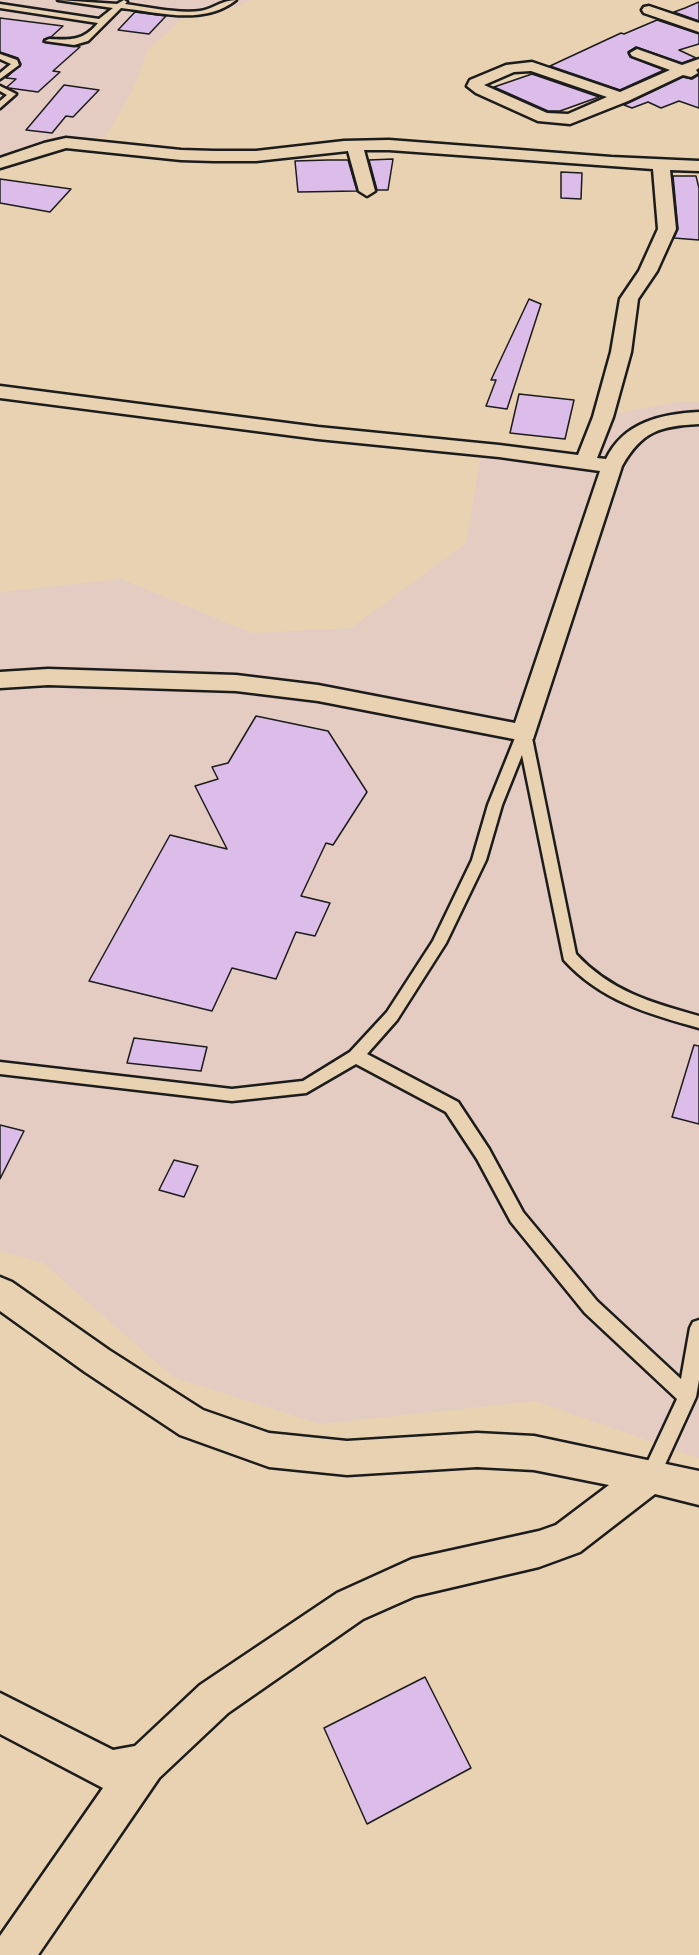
<!DOCTYPE html>
<style>
body{margin:0}
canvas{display:block;background:#e8d2b1}
</style>
<canvas width="699" height="1955"></canvas>
<script>
const g = document.querySelector('canvas').getContext('2d');
g.lineJoin = 'round';
function paint(path, color) {
  g.fillStyle = color;
  g.fill(path, 'evenodd');
}
function trace(path, color, width, dash) {
  g.strokeStyle = color;
  g.lineWidth = width;
  g.lineCap = dash ? 'butt' : 'round';
  g.setLineDash(dash || []);
  g.stroke(path);
}
paint(new Path2D(`
 M 0,0 L 252,0 L 234,7 L 183,18 L 148,50 L 133,90 L 105,137 L 53,139 L 38,143 L 0,160 Z
 M 684,401 L 699,402 L 699,1458 L 535,1401 L 320,1424 L 173,1377 L 43,1263 L 0,1251 L 0,592 L 121,579 L 252,633 L 351,628 L 466,543 L 481,454 L 594,472 L 617,413 Z`), '#e4ccc2');
const building = new Path2D(`
 M 699,2 L 699,21 L 674,12 L 685,8 Z
 M 135,12 L 150,14 L 166,16 L 149,34 L 118,30 Z
 M 0,18 L 63,26 L 51,37 L 44,39 L 43,42 L 80,47 L 53,71 L 60,72 L 38,92 L 9,88 L 7,87 L 16,79 L 6,78 L 21,64 L 18,58 L 0,52 Z
 M 657,20 L 699,34 L 699,44 L 679,50 L 696,58 L 682,63 L 636,47 L 628,52 L 630,57 L 664,70 L 620,90 L 550,66 L 621,33 L 624,34 Z
 M 532,74 L 599,97 L 560,111 L 548,111 L 494,87 Z
 M 699,75 L 699,108 L 679,101 L 661,108 L 648,102 L 632,108 L 624,105 L 683,77 L 692,79 Z
 M 64,85 L 99,90 L 73,117 L 66,116 L 52,133 L 26,130 Z
 M 393,159 L 388,190 L 377,190 L 369,160 Z
 M 328,160 L 348,160 L 357,191 L 298,192 L 295,161 Z
 M 561,172 L 582,173 L 581,199 L 561,198 Z
 M 673,176 L 696,176 L 699,188 L 699,240 L 674,238 L 678,229 Z
 M 0,179 L 71,189 L 50,212 L 0,203 Z
 M 529,299 L 541,304 L 507,409 L 486,406 L 496,380 L 491,380 Z
 M 519,394 L 574,400 L 565,439 L 510,433 Z
 M 256,716 L 328,731 L 367,792 L 333,845 L 326,843 L 301,896 L 330,903 L 315,936 L 296,932 L 276,979 L 232,968 L 212,1011 L 89,981 L 170,835 L 227,849 L 195,786 L 218,779 L 212,767 L 228,763 Z
 M 134,1038 L 207,1047 L 201,1071 L 127,1063 Z
 M 694,1045 L 699,1046 L 699,1124 L 672,1117 Z
 M 0,1125 L 24,1131 L 0,1179 Z
 M 174,1160 L 198,1166 L 184,1197 L 159,1190 Z
 M 425,1677 L 471,1768 L 367,1824 L 324,1728 Z`);
paint(building, '#dcbde9');
trace(building, '#1c1c1c', 1.5);
const service = new Path2D(`
 M 58,0 L 117,4 L 124,0 L 127,2 L 125,4 C 147,7 179,14 200,11 C 213,9 222,0 236,0 C 204,26 158,12 121,8 L 88,41 L 74,45 L 45,41 L 49,39 C 71,40 83,41 98,23 L 0,8 L 0,4 L 99,19 L 113,8 Z
 M 0,54 L 17,60 L 19,65 L 0,79 L 0,73 L 11,64 L 0,59 Z
 M 0,86 L 16,94 L 0,108 L 0,101 L 7,95 L 0,91 Z
 M 524,729 L 531,733 L 576,954 C 610,991 652,1003 699,1016 L 699,1028 C 648,1014 600,1000 564,960 L 522,755 L 502,805 L 486,860 L 446,943 L 397,1020 L 367,1054 L 458,1102 L 489,1149 L 523,1212 L 597,1301 L 681,1379 L 690,1328 L 693,1322 L 699,1320 L 699,1380 L 696,1397 L 657,1482 L 650,1485 L 643,1482 L 641,1476 L 677,1399 L 585,1313 L 511,1222 L 477,1159 L 446,1112 L 356,1064 L 306,1093 L 232,1101 L 0,1074 L 0,1062 L 232,1089 L 303,1081 L 350,1052 L 387,1012 L 433,941 L 472,860 L 488,805 L 517,733 Z`);
const minor = new Path2D(`
 M 649,6 L 699,23 L 699,32 L 644,13 L 642,10 L 644,7 Z
 M 637,49 L 682,65 L 699,59 L 699,68 L 696,70 L 698,73 L 691,77 L 683,75 L 628,101 L 570,124 L 538,121 L 476,93 L 467,86 L 470,80 L 506,65 L 532,62 L 620,92 L 670,70 L 632,56 L 630,53 ZM 531,71 L 607,97 L 568,114 L 547,113 L 484,85 L 514,72 Z
 M 66,138 L 181,150 L 214,151 L 256,151 L 344,141 L 389,140 L 611,157 L 699,161 L 699,171 L 670,170 L 676,229 L 657,271 L 638,299 L 631,352 L 613,417 L 597,458 L 606,459 C 624,422 661,414 699,412 L 699,424 C 660,426 642,431 622,466 L 533,739 L 524,741 L 318,701 L 236,691 L 48,685 L 0,688 L 0,672 L 48,669 L 236,675 L 318,685 L 515,723 L 600,471 L 499,457 L 318,439 L 0,398 L 0,386 L 318,427 L 499,445 L 578,455 L 593,417 L 611,352 L 620,299 L 639,271 L 658,229 L 653,169 L 389,150 L 364,150 L 375,191 L 367,196 L 359,191 L 348,151 L 256,161 L 214,161 L 181,160 L 66,148 L 0,168 L 0,158 L 44,143 Z
 M 0,1277 L 12,1282 L 109,1350 L 203,1410 L 269,1433 L 347,1441 L 477,1433 L 534,1436 L 699,1471 L 699,1505 L 655,1494 L 580,1552 L 539,1567 L 415,1596 L 363,1619 L 228,1713 L 159,1778 L 38,1955 L 0,1955 L 0,1936 L 103,1788 L 0,1734 L 0,1693 L 113,1750 L 135,1746 L 200,1685 L 337,1593 L 412,1559 L 539,1531 L 556,1525 L 609,1485 L 534,1470 L 477,1467 L 347,1475 L 269,1467 L 180,1435 L 85,1372 L 0,1311 Z`);
trace(service, '#1c1c1c', 5);
trace(minor, '#1c1c1c', 5);
paint(service, '#e8d2b1');
paint(minor, '#e8d2b1');
</script>
